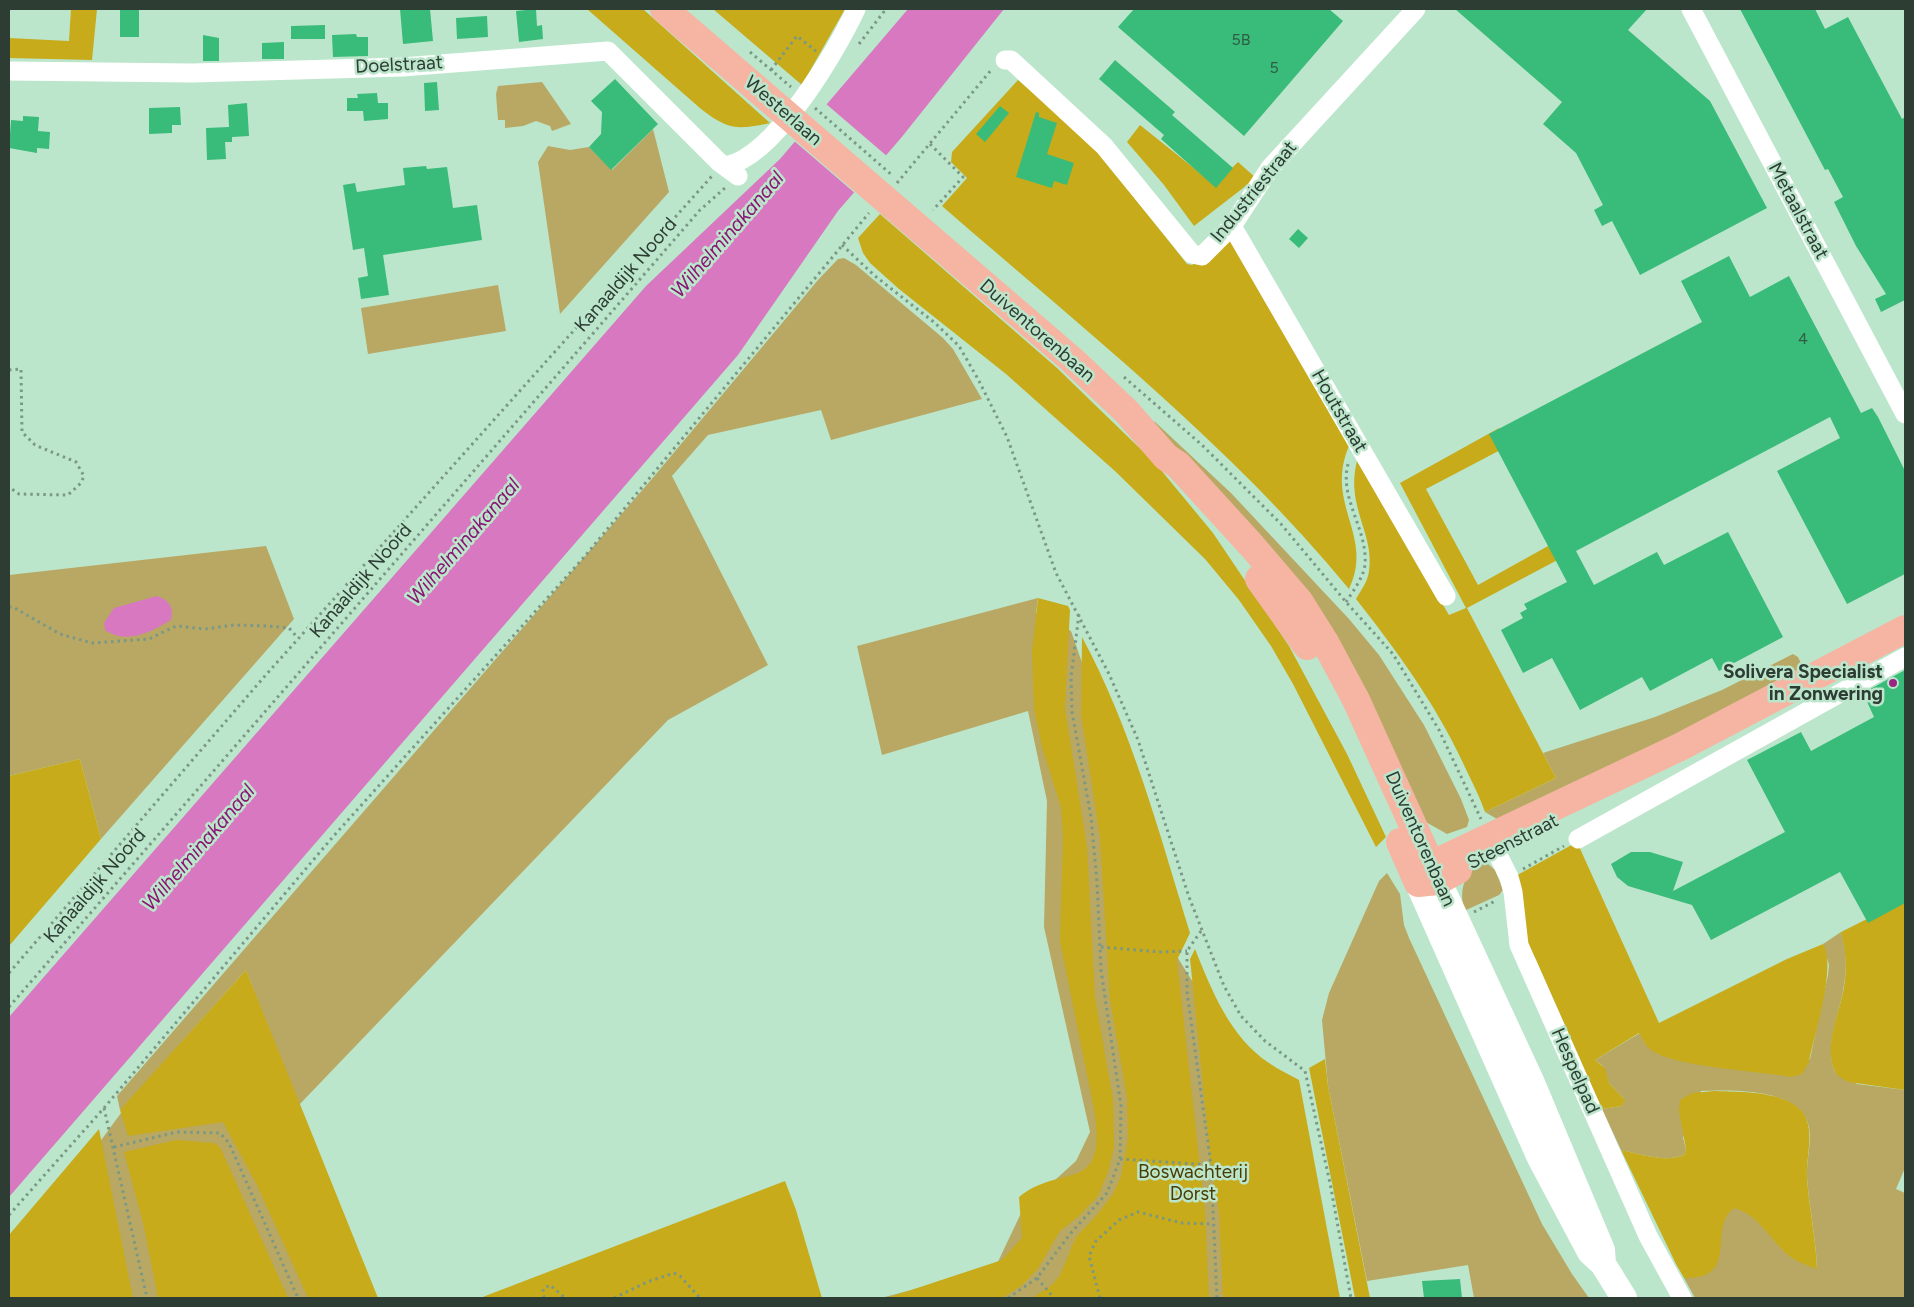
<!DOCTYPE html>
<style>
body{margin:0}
#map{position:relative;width:1914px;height:1307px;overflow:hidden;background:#bce6cb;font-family:Figtree,sans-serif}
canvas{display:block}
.frame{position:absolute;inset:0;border:10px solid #2d3d33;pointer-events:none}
</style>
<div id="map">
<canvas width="1914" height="1307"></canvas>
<div class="frame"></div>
</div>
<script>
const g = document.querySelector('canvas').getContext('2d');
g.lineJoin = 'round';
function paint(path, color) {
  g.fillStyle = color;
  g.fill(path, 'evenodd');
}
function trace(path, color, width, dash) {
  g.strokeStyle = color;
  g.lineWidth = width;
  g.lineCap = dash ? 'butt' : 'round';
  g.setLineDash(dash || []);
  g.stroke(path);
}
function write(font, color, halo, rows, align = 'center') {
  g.font = font + ' Figtree,sans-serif';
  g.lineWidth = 5;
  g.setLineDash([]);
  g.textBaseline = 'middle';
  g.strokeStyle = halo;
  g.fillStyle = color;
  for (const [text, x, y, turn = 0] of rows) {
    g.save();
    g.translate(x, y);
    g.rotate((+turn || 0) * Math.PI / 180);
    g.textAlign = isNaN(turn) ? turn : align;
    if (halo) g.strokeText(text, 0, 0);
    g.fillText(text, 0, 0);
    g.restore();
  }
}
paint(new Path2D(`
 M 542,82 L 571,124 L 552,131 L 550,126 L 536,121 L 523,126 L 505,128 L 505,120 L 498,120 L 496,94 L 498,86 Z
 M 653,129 L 669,192 L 560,314 L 538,162 L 548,146 L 570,150 L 589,147 L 612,170 Z
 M 844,258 L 856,265 L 943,338 L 953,349 L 982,399 L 831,440 L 821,410 L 708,435 L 672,476 L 768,665 L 668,720 L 299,1105 L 246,970 L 178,1046 L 365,1298 L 9,1298 L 9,1266 L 129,1102 L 120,1110 L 117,1096 L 651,480 L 818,280 L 838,259 Z
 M 498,285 L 506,331 L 368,354 L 361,308 Z
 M 1154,421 L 1231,493 L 1349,619 L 1379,655 L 1424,725 L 1461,799 L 1469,820 L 1467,827 L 1447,834 L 1424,821 L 1405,781 L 1155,426 Z
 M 266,546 L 294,619 L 101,839 L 80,759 L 9,776 L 9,575 Z
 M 1038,598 L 1036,613 L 1071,631 L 1132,806 L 1176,955 L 1209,1008 L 1334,1298 L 881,1298 L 995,1268 L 1023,1209 L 1076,1161 L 1090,1132 L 1044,927 L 1047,801 L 1028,711 L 882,755 L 857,646 Z
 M 1793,654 L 1798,657 L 1805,671 L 1677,742 L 1497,819 L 1485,812 L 1556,778 L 1543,753 L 1655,717 L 1722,690 Z
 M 1479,864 L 1488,864 L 1495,870 L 1503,890 L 1499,895 L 1464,911 C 1460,890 1462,878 1479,864 Z
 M 1387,873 L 1400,894 L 1404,925 L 1409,938 L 1542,1224 L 1572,1274 L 1589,1298 L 1474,1298 L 1468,1265 L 1367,1281 L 1328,1086 L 1322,1020 L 1329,993 L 1379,881 Z
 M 1841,932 C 1847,952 1847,970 1843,991 C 1839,1015 1824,1047 1835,1072 L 1857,1084 L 1905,1090 L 1905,1168 L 1896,1189 L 1905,1193 L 1905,1298 L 1695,1298 L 1684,1278 L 1732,1200 L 1817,1268 C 1816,1237 1809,1207 1807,1177 C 1806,1161 1812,1143 1809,1127 C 1802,1088 1732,1090 1701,1091 L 1683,1138 L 1686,1149 L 1684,1155 C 1665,1163 1640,1154 1621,1150 L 1602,1109 L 1622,1106 L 1624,1099 L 1609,1083 L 1603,1066 L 1595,1060 L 1640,1033 L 1645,1043 L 1658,1054 L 1712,1066 L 1771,1073 L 1810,1059 L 1828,975 L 1829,965 L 1823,944 Z`), '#b8a863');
paint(new Path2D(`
 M 71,9 L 97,9 L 92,60 L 9,58 L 9,38 L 69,41 Z
 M 587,9 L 643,9 L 770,123 C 737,130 728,130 701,109 Z
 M 713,9 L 845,9 L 802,85 Z
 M 1018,80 L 1090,142 L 1187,264 L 1192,265 L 1229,238 L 1349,446 C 1324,504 1375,536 1349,589 C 1232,446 1081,327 942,206 L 967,178 L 951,162 L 952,152 Z
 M 1140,125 L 1215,185 L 1238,162 L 1256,178 L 1194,226 L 1164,185 L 1127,142 Z
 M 880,214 L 1057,368 L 1156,464 L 1213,533 L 1289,646 L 1347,754 L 1386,837 L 1376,847 L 1293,684 L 1271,646 L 1239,600 L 1205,559 L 1116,472 L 1006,374 L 899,289 L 870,263 L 863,253 L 858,238 Z
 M 1499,428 L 1508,446 L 1426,489 L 1478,585 L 1557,541 L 1565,556 L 1467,608 L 1556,778 L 1485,812 C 1479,795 1471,780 1463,763 C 1435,703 1397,651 1356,599 C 1361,590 1368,581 1369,571 C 1375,534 1345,506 1357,461 L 1449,615 L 1466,608 L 1400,483 Z
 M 1038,598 L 1068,606 L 1070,610 L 1065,708 L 1087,847 L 1095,997 L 1113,1100 L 1114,1147 L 1108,1172 L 1098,1196 L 1079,1216 L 1060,1231 L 1037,1270 L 1021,1286 L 1002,1298 L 887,1298 L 1002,1260 L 1022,1238 L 1019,1197 C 1062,1162 1108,1197 1094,1109 L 1060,941 L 1063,836 L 1061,807 L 1042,747 L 1034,708 L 1032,652 Z
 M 1082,637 C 1132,730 1159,832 1190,933 L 1177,960 L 1205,1211 L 1209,1298 L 1032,1298 L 1052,1285 L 1060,1275 L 1076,1237 L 1096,1216 L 1113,1194 L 1121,1176 L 1128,1139 L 1127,1097 L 1110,1000 L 1100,837 L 1081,714 Z
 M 80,759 L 101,839 L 9,946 L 9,776 Z
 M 1577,842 L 1659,1023 L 1787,959 L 1823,944 C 1837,966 1814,1036 1809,1062 L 1802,1074 L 1791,1077 C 1760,1071 1671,1067 1650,1049 C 1644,1045 1643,1038 1639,1033 L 1595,1060 L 1605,1068 L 1609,1083 L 1625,1100 L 1622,1106 L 1602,1109 L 1536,960 L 1521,935 L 1512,878 Z
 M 1905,900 L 1905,1090 L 1848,1082 L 1837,1075 C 1821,1050 1840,1013 1844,987 C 1847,967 1846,951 1841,932 Z
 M 1195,949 C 1212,991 1230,1037 1269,1063 C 1279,1070 1290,1075 1299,1080 L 1340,1298 L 1223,1298 L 1219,1211 L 1212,1174 L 1190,959 Z
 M 246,970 L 378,1298 L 308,1298 L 257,1185 L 223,1122 L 128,1136 L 120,1110 Z
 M 1325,1059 L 1328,1086 L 1370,1298 L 1355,1298 L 1309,1068 Z
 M 1714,1091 C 1742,1092 1801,1090 1808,1124 C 1812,1141 1806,1160 1807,1178 C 1809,1208 1816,1238 1817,1269 C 1809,1266 1800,1263 1792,1258 C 1771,1243 1761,1215 1734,1208 C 1706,1229 1742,1279 1684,1278 L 1676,1264 L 1621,1150 C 1640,1154 1665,1163 1684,1155 L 1686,1149 L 1679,1112 L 1680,1100 L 1692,1093 Z
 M 99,1129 L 133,1298 L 9,1298 L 9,1235 Z
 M 176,1140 L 214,1143 L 220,1147 L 288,1298 L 158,1298 L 144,1227 L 124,1152 Z
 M 785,1181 L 796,1210 L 822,1298 L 480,1298 Z`), '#c7ab1a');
paint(new Path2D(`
 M 908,9 L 1004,9 L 901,138 L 838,211 L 738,355 L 9,1197 L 9,1017 L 646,286 L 780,159 Z
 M 157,596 C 169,600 174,607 171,620 C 150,632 128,645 105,630 L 104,623 L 114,608 Z`), '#d778c0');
paint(new Path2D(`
 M 825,103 L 888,157 L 856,194 L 793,140 Z`), '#bce6cb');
paint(new Path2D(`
 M 120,9 L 139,9 L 139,37 L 120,37 Z
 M 400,9 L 430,9 L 433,41 L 403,44 Z
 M 536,9 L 537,26 L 542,25 L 543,39 L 519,42 L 516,11 Z
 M 1134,9 L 1329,9 L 1343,21 L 1244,136 L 1118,27 Z
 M 1455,9 L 1647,9 L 1628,30 L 1710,101 L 1767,208 L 1640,275 L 1612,221 L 1602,226 L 1594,210 L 1603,205 L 1576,153 L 1543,124 L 1562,102 Z
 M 1740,9 L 1815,9 L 1825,29 L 1848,17 L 1902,119 L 1905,117 L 1905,300 L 1881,312 L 1875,299 L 1886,294 L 1856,246 L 1834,202 L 1843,197 L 1828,169 L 1825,170 Z
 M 487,16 L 488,37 L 457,39 L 456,18 Z
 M 325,25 L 325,39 L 291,39 L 291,26 Z
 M 356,34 L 357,37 L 368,37 L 368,56 L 333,57 L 332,35 Z
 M 203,35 L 219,38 L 219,61 L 203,61 Z
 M 284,42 L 284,59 L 262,59 L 262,43 Z
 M 1115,60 L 1175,112 L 1172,115 L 1233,168 L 1216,188 L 1161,139 L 1164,135 L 1099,79 Z
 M 615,79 L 658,124 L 611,170 L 589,147 L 601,134 L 602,112 L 591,101 Z
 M 437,82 L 439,110 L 425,111 L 424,83 Z
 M 377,93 L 378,103 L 388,103 L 388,119 L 364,121 L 363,111 L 347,111 L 347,98 L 358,98 L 357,94 Z
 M 247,103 L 249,136 L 232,137 L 232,142 L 225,142 L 226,159 L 207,160 L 206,128 L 229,127 L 228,105 Z
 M 1000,106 L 1009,113 L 985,142 L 976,134 Z
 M 180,107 L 181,125 L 172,125 L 172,133 L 149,134 L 149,108 Z
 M 1036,112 L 1039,113 L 1039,117 L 1057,123 L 1047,154 L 1074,163 L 1067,185 L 1054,181 L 1052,188 L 1016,177 Z
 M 23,116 L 39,117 L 38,131 L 50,132 L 49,149 L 37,148 L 37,153 L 9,148 L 11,120 L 23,121 Z
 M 426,166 L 427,169 L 447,167 L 453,208 L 477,205 L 482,240 L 383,255 L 389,295 L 361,299 L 358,278 L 368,276 L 364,248 L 353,250 L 343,185 L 355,183 L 357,192 L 405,185 L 403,168 Z
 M 1298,229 L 1308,238 L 1299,248 L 1289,239 Z
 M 1729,256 L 1750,297 L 1789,276 L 1861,413 L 1872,408 L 1878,417 L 1905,471 L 1905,574 L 1847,604 L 1777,471 L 1840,438 L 1830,417 L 1576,551 L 1594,585 L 1657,552 L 1664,565 L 1728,532 L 1783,637 L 1719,671 L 1712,658 L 1650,691 L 1642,677 L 1580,710 L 1552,658 L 1523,673 L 1501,630 L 1523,618 L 1520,613 L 1527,609 L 1524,604 L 1567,582 L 1489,434 L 1702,322 L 1681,281 Z
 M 1905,670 L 1905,903 L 1868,923 L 1840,872 L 1711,940 L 1692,905 L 1628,886 L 1617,877 L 1611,864 L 1631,852 L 1650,852 L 1683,862 L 1673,891 L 1785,832 L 1747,760 L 1801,732 L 1811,751 L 1874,717 L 1863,693 Z
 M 1460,1279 L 1462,1298 L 1424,1298 L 1422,1281 Z`), '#39bb7a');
trace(new Path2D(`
 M 859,44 L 886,9
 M 750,52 L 791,87
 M 771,70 L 797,36 L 816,51
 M 815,108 L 893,176
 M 930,144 L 963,177 L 933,210
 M 897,183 L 992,69
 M 842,245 L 875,276 L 935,323 L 959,346 L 978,379 L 1007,437 L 1056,573 L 1109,674 L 1138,740 L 1189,897 L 1224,986 L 1241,1016 L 1265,1041 L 1305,1071 L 1330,1183 L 1351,1298
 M 9,370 L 21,369 L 22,432 L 35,445 L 76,462 L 84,476 L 81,483 L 68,495 L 19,494 L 9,487
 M 1124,377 L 1202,445 L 1281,524 L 1346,602 L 1393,654 L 1439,730 L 1481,819
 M 1346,602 C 1353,591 1364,577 1365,564 C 1368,529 1337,496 1349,461
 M 9,607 L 13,607 L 60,634 L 92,643 L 149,639 L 176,626 L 205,629 L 234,625 L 268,626 L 289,628 L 298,638
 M 1523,869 L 1564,846
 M 1474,912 L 1497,900
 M 1201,931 L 1187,951 L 1187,992 L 1211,1165 L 1217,1298
 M 1101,947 L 1161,952 L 1187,951
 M 9,973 L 264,677 L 712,176
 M 9,1007 L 700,210 L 726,187
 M 104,1108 L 147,1298
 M 114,1147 L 177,1132 L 220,1133 L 229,1143 L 298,1298
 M 1120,1159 L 1211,1165
 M 9,1215 L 104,1108 L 331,839 L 585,556 L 869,213
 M 1037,1278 L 1054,1298
 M 544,1298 L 543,1289 L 550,1285 L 565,1298
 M 614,1298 L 647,1282 L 674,1273 L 680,1276 L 700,1298
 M 1008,1298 L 1037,1278 L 1070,1234 L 1107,1193 L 1120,1159 L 1121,1106 L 1101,970 L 1097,882 L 1091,817 L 1072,712 L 1071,677 L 1079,614
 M 1100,1298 L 1089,1256 L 1096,1241 L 1119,1220 L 1138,1212 L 1182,1223 L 1213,1224`), '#7a9885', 3, [2.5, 4]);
trace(new Path2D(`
 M 1691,9 L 1905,414
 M 1005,60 L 1011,60 L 1104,146 L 1192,254 L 1202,256 L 1232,226 L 1270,168 L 1416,9
 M 9,71 L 193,73 L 402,67 L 608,51 L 719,162 L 738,176
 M 726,166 C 775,156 836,52 856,9
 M 1232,226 L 1446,596
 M 1489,837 L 1509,877 L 1513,892 L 1519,945 L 1648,1236 L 1682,1298
 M 1578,839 L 1905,657`), '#fff', 19);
trace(new Path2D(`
 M 1603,1264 L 1602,1250 L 1532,1083 L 1431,865 L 1418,883 L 1540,1158 L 1590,1252 L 1603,1264 L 1624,1298`), '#fff', 26);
trace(new Path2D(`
 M 664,9 L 1072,360 L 1127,412 L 1166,457 L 1178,465 L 1252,546 L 1299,601 L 1326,644 L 1356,700 L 1431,865 L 1680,747 L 1905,629
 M 1259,579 L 1307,646
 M 1400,842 L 1418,883 L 1438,881 L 1458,870`), '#f5b5a2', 28);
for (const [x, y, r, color] of [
 [1893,683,5,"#992683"]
]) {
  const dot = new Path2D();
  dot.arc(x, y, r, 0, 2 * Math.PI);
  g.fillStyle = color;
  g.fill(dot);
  trace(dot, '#bce6cb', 2);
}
write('16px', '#305c45', null, [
 ["5B",1241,40],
 ["5",1274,68],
 ["4",1803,339]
]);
write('19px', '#2d3d33', '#bce6cb', [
 ["Doelstraat",399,65,-3],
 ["Westerlaan",783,111,41],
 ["Industriestraat",1254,192,-51],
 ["Metaalstraat",1798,211,62],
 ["Kanaaldijk Noord",626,275,-49],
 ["Duiventorenbaan",1037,331,41],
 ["Houtstraat",1339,411,60],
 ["Kanaaldijk Noord",361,581,-49],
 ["Duiventorenbaan",1420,839,66],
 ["Steenstraat",1513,842,-27],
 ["Kanaaldijk Noord",95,886,-49],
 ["Hespelpad",1575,1071,66]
]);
write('bold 19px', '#2d3d33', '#bce6cb', [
 ["Solivera Specialist",1883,672],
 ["in Zonwering",1883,694]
], 'right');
write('19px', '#493d05', '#bce6cb', [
 ["Boswachterij",1193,1172],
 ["Dorst",1193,1194]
]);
write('italic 20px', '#8a1575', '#bce6cb', [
 ["Wilhelminakanaal",728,235,-49],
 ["Wilhelminakanaal",464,542,-49],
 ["Wilhelminakanaal",199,848,-49]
]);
</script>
